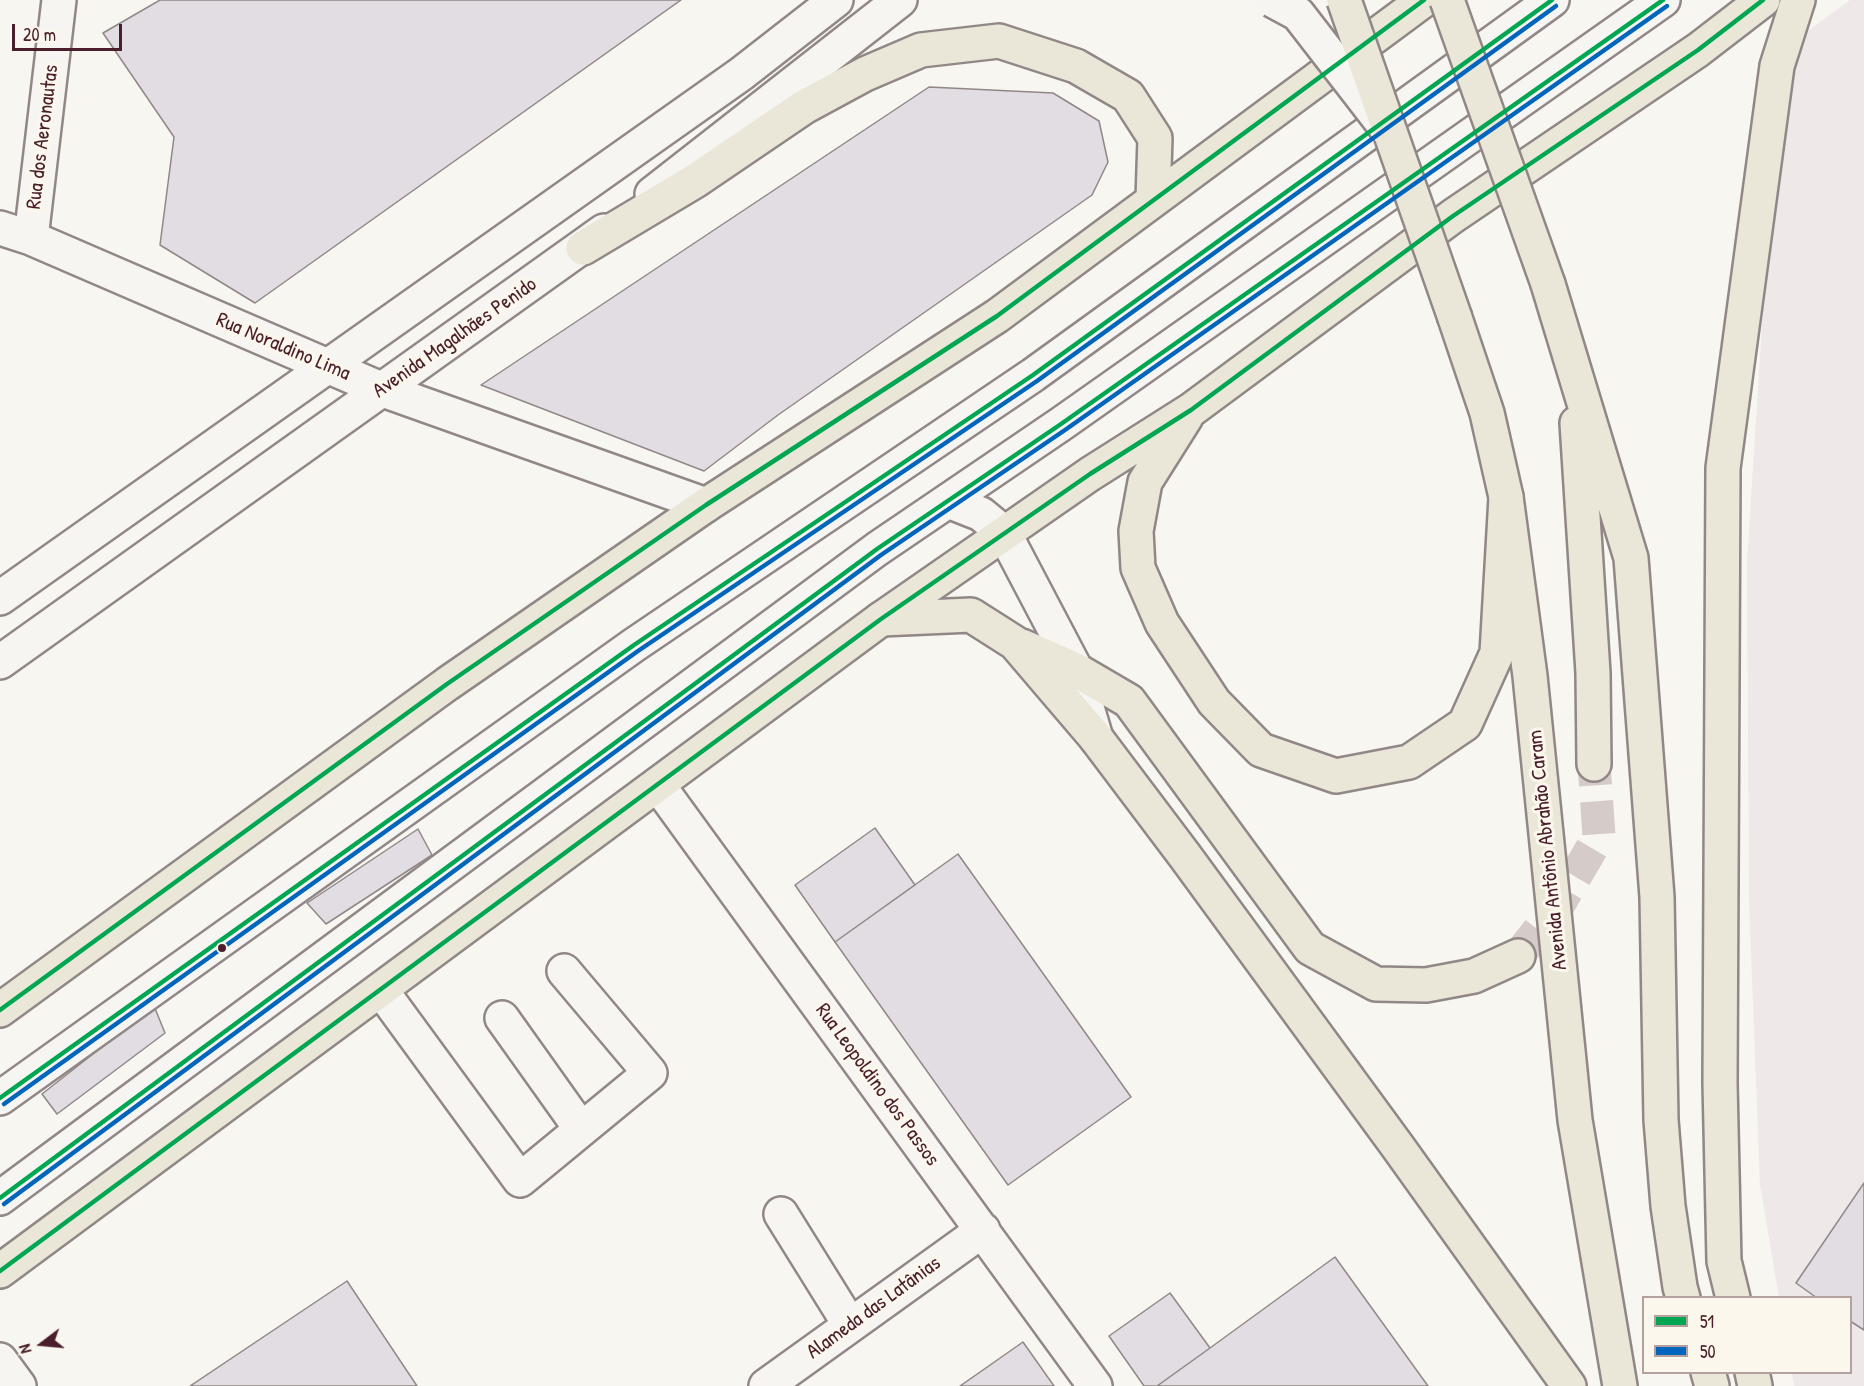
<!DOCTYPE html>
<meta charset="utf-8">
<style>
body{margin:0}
#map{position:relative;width:1864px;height:1386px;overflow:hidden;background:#f8f6f0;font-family:"Patrick Hand",sans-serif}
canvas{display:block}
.legend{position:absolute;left:1642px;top:1296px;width:210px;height:78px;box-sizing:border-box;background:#fbf7ec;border:2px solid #b4a19f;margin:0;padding:8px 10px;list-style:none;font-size:18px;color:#4a1f2b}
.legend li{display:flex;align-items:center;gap:12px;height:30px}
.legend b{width:30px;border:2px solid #b4a19f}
.north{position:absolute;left:12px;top:1314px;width:60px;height:60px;-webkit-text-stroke:4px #fbf7ec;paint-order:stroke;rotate:254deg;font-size:16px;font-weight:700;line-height:24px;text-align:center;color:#4a1f2b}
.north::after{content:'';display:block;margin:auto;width:21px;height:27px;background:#4a1f2b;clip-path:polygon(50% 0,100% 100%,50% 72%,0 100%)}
.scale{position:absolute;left:12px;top:24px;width:110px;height:27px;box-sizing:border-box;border:3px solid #4a1f2b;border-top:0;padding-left:8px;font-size:18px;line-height:21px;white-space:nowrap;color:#4a1f2b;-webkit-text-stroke:4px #fbf7ec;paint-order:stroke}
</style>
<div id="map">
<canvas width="1864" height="1386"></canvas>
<ul class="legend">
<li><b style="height:8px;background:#00a651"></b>51</li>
<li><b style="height:8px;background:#0065bd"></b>50</li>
</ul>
<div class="north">N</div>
<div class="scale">20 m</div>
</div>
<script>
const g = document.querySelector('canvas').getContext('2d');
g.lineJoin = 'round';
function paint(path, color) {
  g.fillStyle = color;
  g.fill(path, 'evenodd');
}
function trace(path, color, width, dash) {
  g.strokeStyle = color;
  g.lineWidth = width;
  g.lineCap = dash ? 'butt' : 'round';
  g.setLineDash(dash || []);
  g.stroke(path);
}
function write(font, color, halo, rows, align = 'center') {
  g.font = font + ' "Patrick Hand",sans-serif';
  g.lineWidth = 6;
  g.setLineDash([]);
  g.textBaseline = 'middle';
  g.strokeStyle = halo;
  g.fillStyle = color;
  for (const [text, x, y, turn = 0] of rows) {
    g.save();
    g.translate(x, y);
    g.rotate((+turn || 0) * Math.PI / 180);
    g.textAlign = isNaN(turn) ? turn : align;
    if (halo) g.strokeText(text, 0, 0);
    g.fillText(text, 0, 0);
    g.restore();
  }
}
paint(new Path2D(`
 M 1850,0 L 1864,0 L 1864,1386 L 1794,1386 L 1792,1373 L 1850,1372 L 1850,1298 L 1779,1298 L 1760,1185 L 1749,899 L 1747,562 L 1771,184 L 1794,41 Z`), '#eee8e9');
const building = new Path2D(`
 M 160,0 L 681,0 L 255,303 L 160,245 L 174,137 L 103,33 Z
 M 929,87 L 1053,93 L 1099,121 L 1108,162 L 1092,195 L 778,415 L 704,471 L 481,385 Z
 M 875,828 L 915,885 L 835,942 L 795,885 Z
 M 418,829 L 432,855 L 326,924 L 307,903 Z
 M 958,854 L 1131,1097 L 1008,1185 L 835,942 Z
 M 154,1006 L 165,1033 L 57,1114 L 42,1094 Z
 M 1864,1183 L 1864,1330 L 1850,1321 L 1850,1298 L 1817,1298 L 1796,1283 Z
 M 1335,1257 L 1428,1386 L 1157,1386 L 1210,1348 Z
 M 347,1281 L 417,1386 L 190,1386 Z
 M 1170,1293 L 1210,1348 L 1157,1386 L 1144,1386 L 1109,1336 Z
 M 1023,1342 L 1054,1386 L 960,1386 Z`);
paint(building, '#e1dde3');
trace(building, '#918787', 1.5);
trace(new Path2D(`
 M 1518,956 L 1558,906 L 1599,836 L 1594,764`), '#d5cbc9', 33, [33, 16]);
const minor = new Path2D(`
 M 652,194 L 900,0
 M 0,228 L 31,238 L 383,390 L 706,505
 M 31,238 L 59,0
 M 948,501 L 981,514 L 1004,533 L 1076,670 L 1096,738
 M 0,598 L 741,74 L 836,0
 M 0,662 L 604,231
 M 658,785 L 1095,1386
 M 381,990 L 520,1180 L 650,1073 L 564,971
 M 502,1018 L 581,1129
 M 0,1098 L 634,645 L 1033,375 L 1552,0
 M 0,1198 L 877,549 L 1061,424 L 1663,0
 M 781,1214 L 850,1325
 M 0,1360 L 19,1386
 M 766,1386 L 983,1230`);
const major = new Path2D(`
 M 1548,284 L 1631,558 L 1657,897 L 1661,1120 L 1668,1206 L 1680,1287 L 1683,1298
 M 1455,318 L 1487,413 L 1506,497 L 1530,676 L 1575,1120 L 1620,1386
 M 1577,423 L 1593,673 L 1594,764
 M 881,619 L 971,615 L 1015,643 L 1096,738 L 1185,856 L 1398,1147 L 1569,1386
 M 1022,646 L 1076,670 L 1129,701 L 1310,948 L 1376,984 L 1426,985 L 1474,976 L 1518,956
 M 1708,1372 L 1712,1386`);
const highway = new Path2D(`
 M 583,248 L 695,181 L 804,107 L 865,74 L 921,50 L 999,41 L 1076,66 L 1128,96 L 1155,138 L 1153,199
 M 1186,417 L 1145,482 L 1136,531 L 1138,568 L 1162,623 L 1214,702 L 1261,750 L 1336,776 L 1409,762 L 1465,724 L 1497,653 L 1506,497
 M 0,1010 L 447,684 L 706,505 L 997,316 L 1424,0
 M 0,1271 L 881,619 L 1090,474 L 1191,410 L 1453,216 L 1698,50 L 1763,0
 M 1733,1298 L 1724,1261 L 1720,1083 L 1723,468 L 1777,66 L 1798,0
 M 1752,1372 L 1755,1386`);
trace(minor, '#918787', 38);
trace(major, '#918787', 38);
trace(highway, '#918787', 38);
trace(minor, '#f6f5f1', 33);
trace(major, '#eae7d8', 33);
trace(highway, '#eae7d8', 33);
const minorBridge = new Path2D(`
 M 1272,0 L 1298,14 L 1387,129`);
const majorBridge = new Path2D(`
 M 1344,0 L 1455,318
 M 1447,0 L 1548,284`);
trace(minorBridge, '#918787', 38, []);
trace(majorBridge, '#918787', 38, []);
trace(minorBridge, '#f6f5f1', 33);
trace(majorBridge, '#eae7d8', 33);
trace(new Path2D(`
 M 0,1010 L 447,684 L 706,505 L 997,316 L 1424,0
 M 0,1098 L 634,645 L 1033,375 L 1552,0
 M 0,1198 L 877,549 L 1061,424 L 1663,0
 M 0,1271 L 881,619 L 1090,474 L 1191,410 L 1453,216 L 1698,50 L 1763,0`), '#00a651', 4.5);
trace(new Path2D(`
 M 4,1104 L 638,651 L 1037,381 L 1556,6
 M 4,1204 L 881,555 L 1065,430 L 1667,6`), '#0065bd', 4.5);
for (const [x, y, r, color] of [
 [222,948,5,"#4a1f2b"]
]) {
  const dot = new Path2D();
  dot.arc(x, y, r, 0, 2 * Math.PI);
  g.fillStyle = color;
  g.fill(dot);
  trace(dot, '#fbf7ec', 2);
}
write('21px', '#4a1f2b', '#fbf7ec', [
 ["Rua dos Aeronautas",43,137,-83],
 ["Avenida Magalhães Penido",455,338,-35],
 ["Rua Noraldino Lima",283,347,23],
 ["Avenida Antônio Abrahão Caram",1548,850,-96],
 ["Rua Leopoldino dos Passos",877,1085,54],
 ["Alameda das Latânias",874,1308,-36]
]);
</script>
